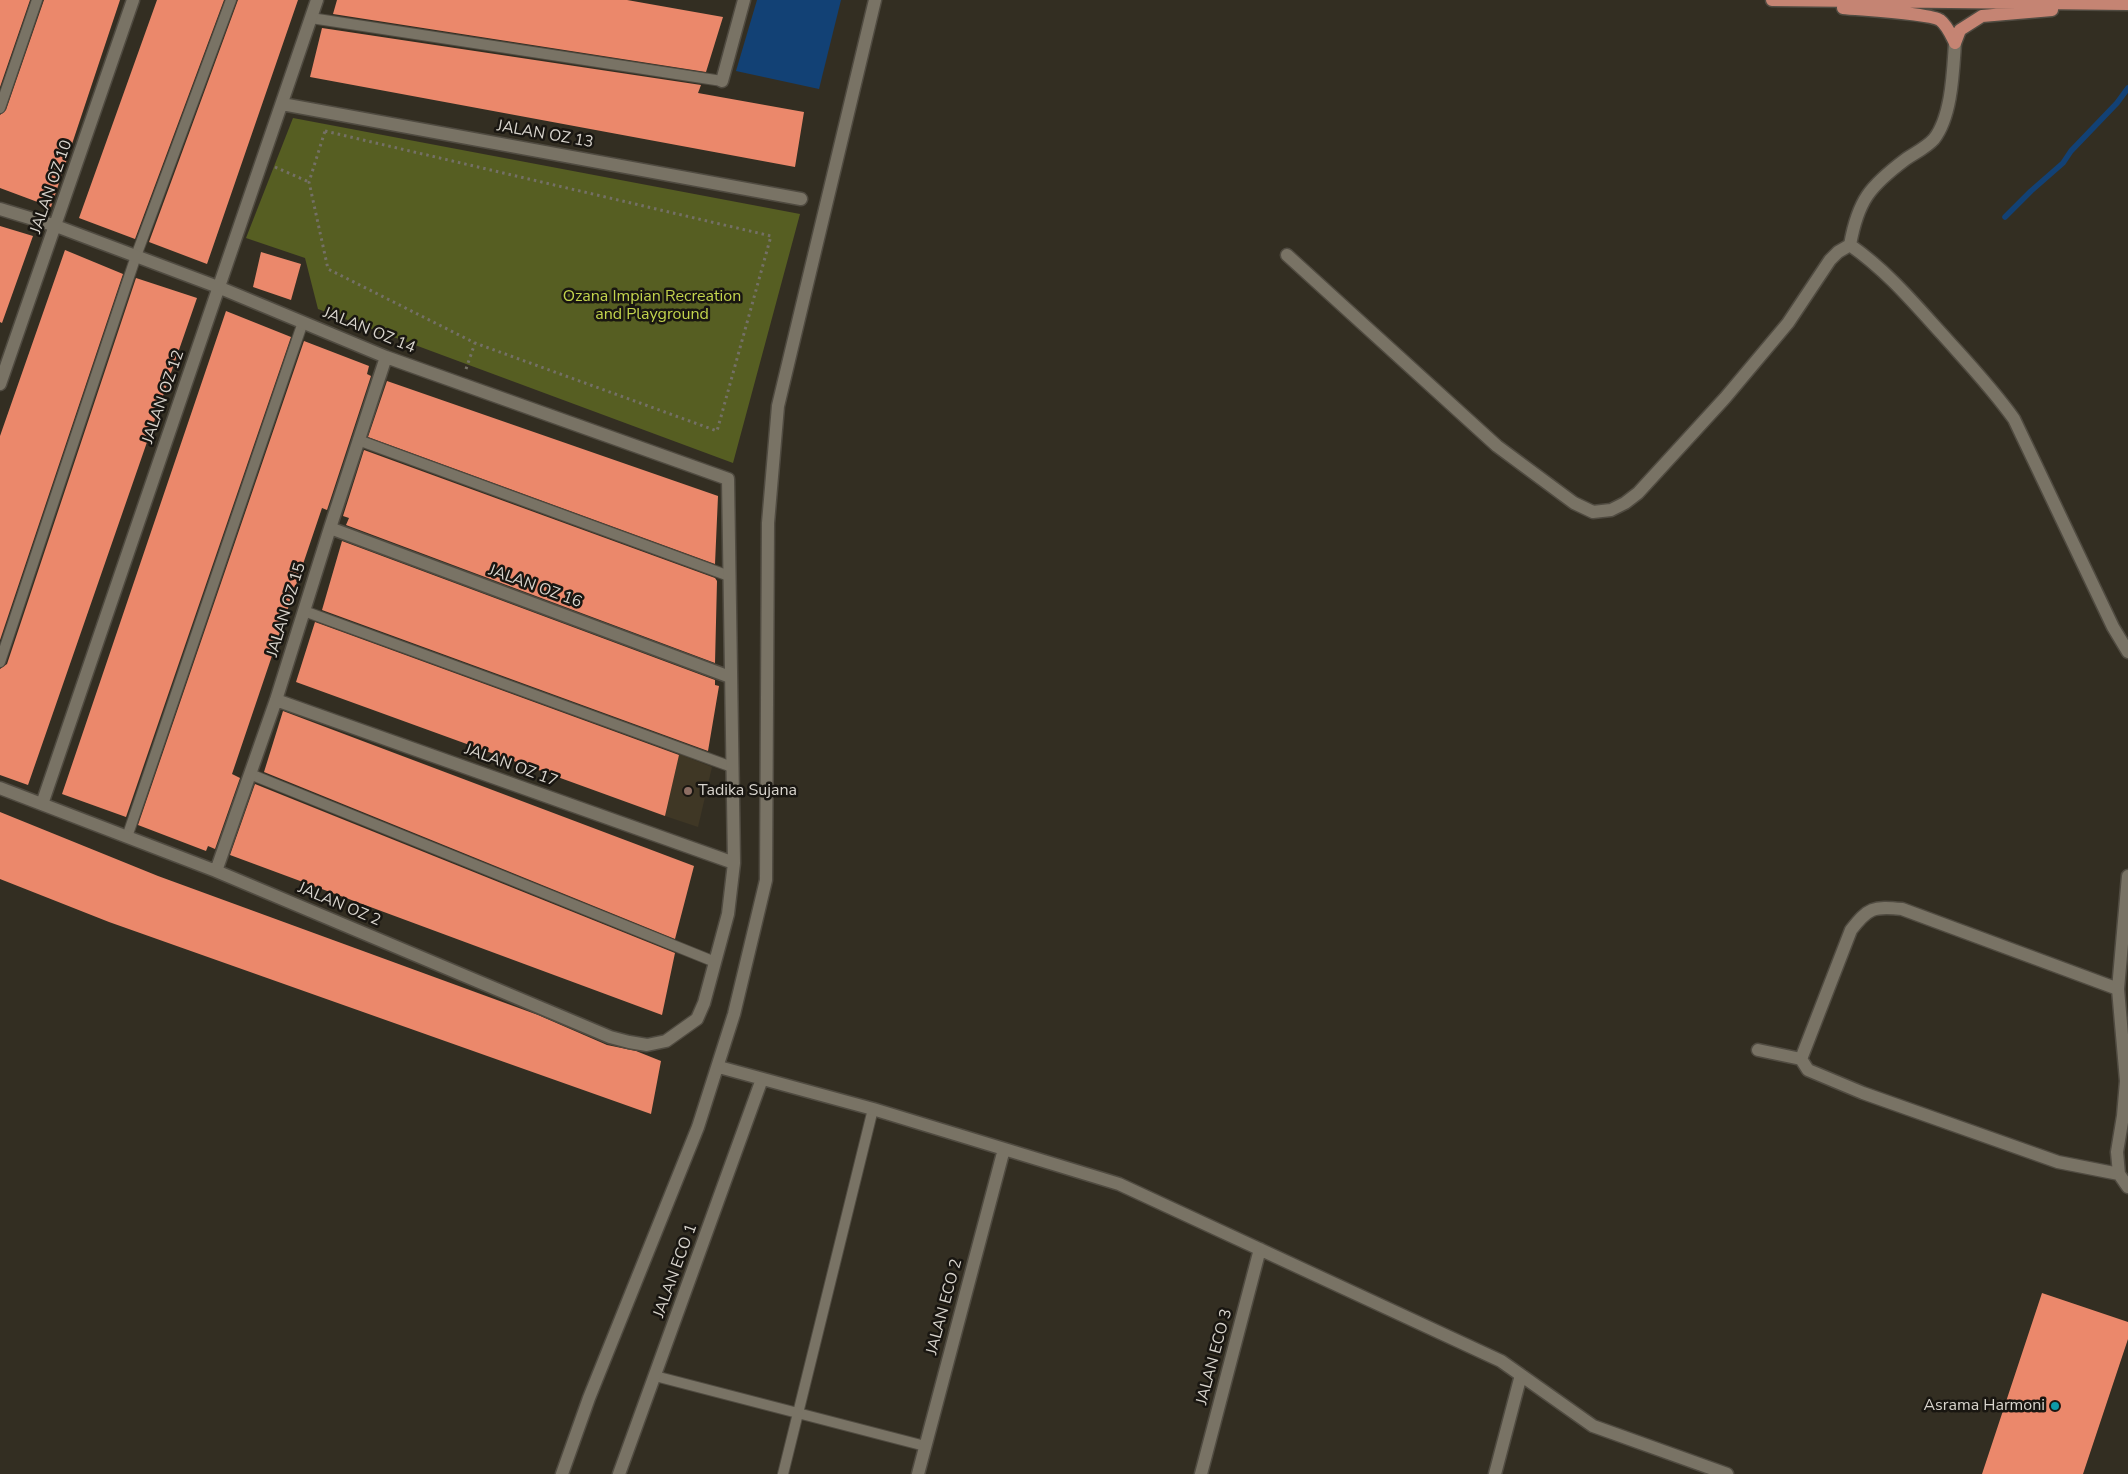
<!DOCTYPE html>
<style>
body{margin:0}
canvas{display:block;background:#332e22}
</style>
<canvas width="2128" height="1474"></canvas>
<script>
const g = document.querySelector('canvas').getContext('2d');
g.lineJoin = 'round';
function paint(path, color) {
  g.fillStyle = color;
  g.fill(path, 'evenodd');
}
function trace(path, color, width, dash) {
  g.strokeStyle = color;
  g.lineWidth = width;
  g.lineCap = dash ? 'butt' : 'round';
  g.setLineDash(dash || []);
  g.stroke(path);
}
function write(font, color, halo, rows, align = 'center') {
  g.font = font + ' "Nunito Sans",sans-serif';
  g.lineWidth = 5;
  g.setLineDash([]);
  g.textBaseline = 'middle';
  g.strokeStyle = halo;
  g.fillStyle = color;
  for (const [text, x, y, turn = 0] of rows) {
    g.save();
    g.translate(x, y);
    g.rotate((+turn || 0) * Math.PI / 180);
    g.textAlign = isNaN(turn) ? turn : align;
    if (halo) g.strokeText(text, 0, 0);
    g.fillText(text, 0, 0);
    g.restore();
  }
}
paint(new Path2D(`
 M 679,754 L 712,767 L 698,827 L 665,816 Z`), '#3f3725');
paint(new Path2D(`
 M 293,118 L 800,214 L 733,463 L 318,309 L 305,258 L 246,238 Z`), '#565e22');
paint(new Path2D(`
 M 757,0 L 841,0 L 819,89 L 736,71 Z`), '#124175');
trace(new Path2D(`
 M 2005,217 L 2031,191 L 2063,163 L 2071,151 L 2117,103 L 2128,88`), '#124175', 5.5);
paint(new Path2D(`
 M 0,0 L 30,0 L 0,87 Z
 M 44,0 L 120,0 L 51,207 L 0,188 L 0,115 L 6,110 Z
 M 157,0 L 224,0 L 135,239 L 79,218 Z
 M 238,0 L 298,0 L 207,264 L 149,242 Z
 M 337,0 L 627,0 L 723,17 L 706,72 L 333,14 Z
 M 322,28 L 701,85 L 698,93 L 804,112 L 795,167 L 310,77 Z
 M 0,226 L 33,236 L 2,323 L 0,322 Z
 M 65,250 L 123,274 L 0,640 L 0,436 Z
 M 261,252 L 301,264 L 291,300 L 253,287 Z
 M 136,278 L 197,298 L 28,785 L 0,775 L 0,669 L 7,664 Z
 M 226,311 L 291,337 L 126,817 L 62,794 Z
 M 304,341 L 369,366 L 367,374 L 371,376 L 327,510 L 322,508 L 232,774 L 240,778 L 215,849 L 208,846 L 206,851 L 138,825 Z
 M 387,381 L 718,496 L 715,564 L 368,437 Z
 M 364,450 L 715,578 L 717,581 L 715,663 L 346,525 L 349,518 L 343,516 Z
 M 342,541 L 715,680 L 715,685 L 719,686 L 708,751 L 322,610 Z
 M 315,622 L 679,755 L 665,816 L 296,682 Z
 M 283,711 L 694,866 L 675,939 L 264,772 Z
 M 255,784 L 675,953 L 662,1015 L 230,855 Z
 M 0,812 L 158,876 L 538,1015 L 607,1045 L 636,1051 L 661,1061 L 651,1114 L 109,922 L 0,879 Z
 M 2042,1293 L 2128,1322 L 2128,1339 L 2083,1474 L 1982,1474 Z`), '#eb886b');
const lane = new Path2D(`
 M 311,18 L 722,81
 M 0,108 L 37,0
 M 358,440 L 729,576
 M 304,611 L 732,767
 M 0,662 L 136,256 L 231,0
 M 250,774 L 715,962
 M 127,837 L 303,322
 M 655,1376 L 925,1446
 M 783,1474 L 873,1109`);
const street = new Path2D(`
 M 722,81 L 744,0
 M 282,104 L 801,199
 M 0,209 L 56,226 L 218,287 L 386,357 L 728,479 L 734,863 L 728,914 L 704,1003 L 697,1019 L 666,1041 L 647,1045 L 629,1042 L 610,1037 L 216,871 L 0,788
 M 1850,245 C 1887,271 1912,301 1942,334 C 1967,362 1992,388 2014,419 L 2113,627 L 2128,652
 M 1850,245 C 1858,200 1870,186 1906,159 C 1915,153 1927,147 1934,139 C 1952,116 1953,71 1955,43
 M 1287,255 L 1497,446 L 1574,503 L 1593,512 L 1611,510 L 1625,503 L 1638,493 L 1725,398 L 1788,323 L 1830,260 L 1838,252 L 1850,245
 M 0,384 L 133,0
 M 330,528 L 730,677
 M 276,700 L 734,863
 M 42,804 L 317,0
 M 216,871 L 276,700 L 330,528 L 386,357
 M 2128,876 L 2118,989 L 2126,1081 L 2123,1116 L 2117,1152 L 2119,1174 L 2128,1187
 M 2118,989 L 1902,909 C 1873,906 1868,908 1851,930 L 1801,1059 L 1808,1070 L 1863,1093 L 2058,1162 L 2119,1174
 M 1758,1050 L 1801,1059
 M 719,1067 L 873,1109 L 1119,1184 L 1501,1361 L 1593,1426 L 1727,1474
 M 562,1474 L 589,1398 L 698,1127 L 734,1014 L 766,880 L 768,523 L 778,406 L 875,0
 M 619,1474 L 762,1079
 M 918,1474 L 1004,1149
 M 1201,1474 L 1260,1249
 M 1495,1474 L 1521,1375`);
const primary = new Path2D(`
 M 1772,0 L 2128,4
 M 1843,8 C 1862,10 1926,13 1940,20 C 1947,25 1951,35 1955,43
 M 1955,43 L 1960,30 L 1982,16 L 2052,10`);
trace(lane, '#504b41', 12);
trace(street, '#504b41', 15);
trace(primary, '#504b41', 15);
trace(new Path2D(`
 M 325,131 L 771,236 L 717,431 L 475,343 L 328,269 L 309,182 Z
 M 275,167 L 309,182
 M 466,369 L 475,343`), '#747066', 3, [2.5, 4]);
trace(lane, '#797365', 10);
trace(street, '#797365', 12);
trace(primary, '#c58473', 12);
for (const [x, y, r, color] of [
 [688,791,5,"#8d6e63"],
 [2055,1406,5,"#0f9aa8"]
]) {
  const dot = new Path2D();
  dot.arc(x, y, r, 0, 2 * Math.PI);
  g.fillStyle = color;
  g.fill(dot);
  trace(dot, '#191611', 2);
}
write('16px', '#d8d4cd', '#191611', [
 ["JALAN OZ 13",545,135,10],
 ["JALAN OZ 10",52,187,-71],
 ["JALAN OZ 14",369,331,22],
 ["JALAN OZ 12",164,397,-71],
 ["JALAN OZ 16",535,587,20],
 ["JALAN OZ 15",287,610,-73],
 ["JALAN OZ 17",511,766,20],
 ["JALAN OZ 2",339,905,23],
 ["JALAN ECO 1",676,1271,-70],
 ["JALAN ECO 2",945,1307,-75],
 ["JALAN ECO 3",1215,1357,-75]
]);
write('16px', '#c3d44d', '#191611', [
 ["Ozana Impian Recreation",652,297],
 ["and Playground",652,315]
]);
write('16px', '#d8d4cd', '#191611', [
 ["Tadika Sujana",698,791],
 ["Asrama Harmoni",2045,1406,"right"]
], 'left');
</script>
